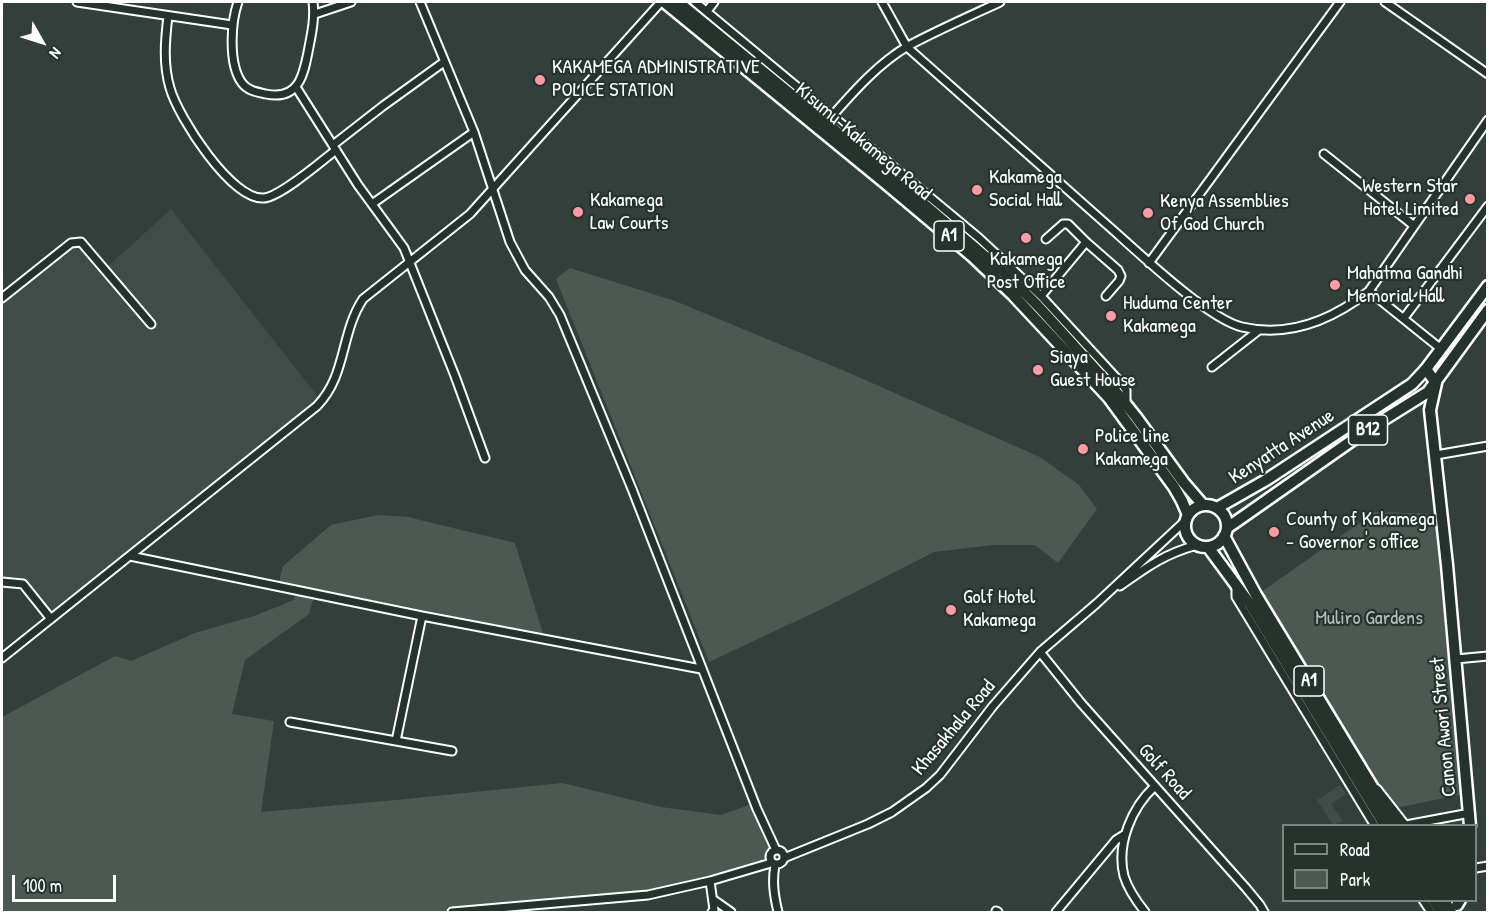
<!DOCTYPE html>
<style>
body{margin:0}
#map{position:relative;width:1489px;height:914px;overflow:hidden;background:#333f3a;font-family:"Patrick Hand",sans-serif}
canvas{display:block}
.frame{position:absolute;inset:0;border:3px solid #fff;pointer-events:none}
.legend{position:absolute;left:1282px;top:824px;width:195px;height:78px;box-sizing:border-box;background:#26332d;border:2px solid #7d8581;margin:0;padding:8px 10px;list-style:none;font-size:18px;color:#fff}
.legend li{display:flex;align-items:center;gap:12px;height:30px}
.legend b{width:30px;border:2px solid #7d8581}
.north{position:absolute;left:12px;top:12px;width:60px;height:60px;-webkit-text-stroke:4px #26332d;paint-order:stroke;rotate:129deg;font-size:16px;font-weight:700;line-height:24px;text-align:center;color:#fff}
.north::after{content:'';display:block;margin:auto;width:21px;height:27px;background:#fff;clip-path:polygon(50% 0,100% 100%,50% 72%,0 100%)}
.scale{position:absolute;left:12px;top:875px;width:104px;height:27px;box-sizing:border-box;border:3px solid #fff;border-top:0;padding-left:8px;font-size:18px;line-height:21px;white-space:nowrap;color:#fff;-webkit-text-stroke:4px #26332d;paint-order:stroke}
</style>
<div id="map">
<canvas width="1489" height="914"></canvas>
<div class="frame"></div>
<ul class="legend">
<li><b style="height:8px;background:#26332d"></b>Road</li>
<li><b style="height:16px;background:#4d5853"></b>Park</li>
</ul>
<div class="north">N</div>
<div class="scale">100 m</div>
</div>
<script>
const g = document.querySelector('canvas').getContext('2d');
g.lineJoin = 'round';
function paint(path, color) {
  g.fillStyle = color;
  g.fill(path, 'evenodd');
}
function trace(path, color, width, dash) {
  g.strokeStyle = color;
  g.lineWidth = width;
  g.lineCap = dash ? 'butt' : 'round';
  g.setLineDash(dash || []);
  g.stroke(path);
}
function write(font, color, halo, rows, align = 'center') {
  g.font = font + ' "Patrick Hand",sans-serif';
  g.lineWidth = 4.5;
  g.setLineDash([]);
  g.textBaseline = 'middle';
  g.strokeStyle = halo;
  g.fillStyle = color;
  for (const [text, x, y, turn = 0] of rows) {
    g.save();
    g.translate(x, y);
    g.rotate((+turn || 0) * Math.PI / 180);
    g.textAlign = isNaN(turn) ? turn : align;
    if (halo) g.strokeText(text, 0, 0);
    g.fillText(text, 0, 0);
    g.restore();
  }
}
paint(new Path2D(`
 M 171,209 L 322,402 L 51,618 L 27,587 L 2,581 L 2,299 L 70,244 L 83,244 L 105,269 Z
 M 1340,785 L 1346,794 L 1331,804 L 1343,821 L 1333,825 L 1317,800 Z`), '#404c47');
paint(new Path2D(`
 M 570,268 L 675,301 L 847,372 L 1040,457 L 1079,485 L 1097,509 L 1058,563 L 1035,545 L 993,545 L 934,552 L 826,607 L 709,662 L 556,279 Z
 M 1375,512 L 1443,514 L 1469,793 L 1386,810 L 1257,595 Z
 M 378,515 L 408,517 L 515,543 L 543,634 L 316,589 L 309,614 L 245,660 L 232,714 L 274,721 L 261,812 L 396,800 L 562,783 L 661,807 L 721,815 L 757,802 L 777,858 L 702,880 L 660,888 L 529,904 L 437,912 L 2,912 L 2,717 L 115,656 L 131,661 L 195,633 L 254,616 L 294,600 L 297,589 L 278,586 L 283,566 L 331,525 Z`), '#4d5853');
const minor = new Path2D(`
 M 77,2 L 232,25
 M 238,2 C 231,22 228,64 242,83 C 248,91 257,92 266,94 C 300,101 304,73 309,47 C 312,32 315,17 313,2
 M 420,2 L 474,132 L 510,242 L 525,270 L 549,297 L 560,315 L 632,489 L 757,809 L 776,850
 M 695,2 L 979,238 L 1041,296 L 1122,384 L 1126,390 L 1126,403
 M 882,2 L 907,47 C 973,105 1039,164 1105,223 C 1135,249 1206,318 1242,327 C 1290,338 1332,320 1369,291 L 1441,349
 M 1385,2 L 1488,74
 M 707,11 L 714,2
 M 315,14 L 351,2
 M 168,16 C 165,41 163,64 170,88 C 178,117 232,201 264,198 C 280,197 322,161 336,150
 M 296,87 L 358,185 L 404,248 L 455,376 L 485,458
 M 833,115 C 855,90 879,63 908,46 C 938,30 970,16 1000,2
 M 333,145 L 383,106 L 444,62
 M 1324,154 L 1413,225
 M 372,204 L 474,132
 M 1046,239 L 1063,224 L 1068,224 L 1086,242
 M 1149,263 L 1340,2
 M 1369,291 L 1488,120
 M 1041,296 L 1086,242 L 1118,270 L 1121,276 L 1119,281 L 1106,296
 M 2,298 L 71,243 L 81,242 L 151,324
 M 1404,318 L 1488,206
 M 1212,367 L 1259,330
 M 1436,455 L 1488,446
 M 130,556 L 422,616 L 701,669
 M 2,582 L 23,584 L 51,619
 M 1236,585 L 1236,597 L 1375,826
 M 1120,586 C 1147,567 1164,554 1197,545
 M 1040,652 L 1081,703 L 1246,888 L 1260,905 L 1264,912
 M 2,658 L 317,406 C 347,375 340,334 363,299 L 470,214 L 661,2
 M 1456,659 L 1488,656
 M 290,722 L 396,741 L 422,616
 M 396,741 L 452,751
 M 1377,789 L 1406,826
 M 1406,825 L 1470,813
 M770 857a7 7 0 1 1 14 0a7 7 0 1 1-14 0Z
 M 784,858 L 868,824 L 892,812 L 926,788 L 940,775 L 993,706 L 1040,652 L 1096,604 L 1185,521
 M 775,865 C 772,882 774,895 778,912
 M 1476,868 L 1488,866
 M 710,881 L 714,910 L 712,912
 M 714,900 L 731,912
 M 1423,900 L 1431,912
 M 996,911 L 998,912
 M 452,912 L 648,895 L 710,881 L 771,863
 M 1056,912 L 1116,840 L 1124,835
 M 1145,912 C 1137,902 1128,889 1124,876 C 1116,844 1132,807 1155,786`);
const primary = new Path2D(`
 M 1426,369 L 1436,383 L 1430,410 L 1447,565 L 1470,826
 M 1457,905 L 1460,900`);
const trunk = new Path2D(`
 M 664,2 L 885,183 L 972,256 L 1013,295 L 1109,398 L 1174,487 L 1182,501 L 1188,515
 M 678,2 L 891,176 L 1008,276 L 1038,306 L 1116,392 L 1136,417 L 1184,483 L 1203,505
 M1185 526a21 21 0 1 1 42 0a21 21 0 1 1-42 0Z
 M 1217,508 L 1266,480 L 1412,384 L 1426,369 L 1488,286
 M 1227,528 L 1364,432 L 1428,392 L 1488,310
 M 1224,536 L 1256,595 L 1396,826
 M 1208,547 L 1250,604 L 1385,826
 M 1433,900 L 1441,912
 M 1444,900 L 1451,912`);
trace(minor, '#fff', 11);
trace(primary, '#fff', 15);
trace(trunk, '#fff', 15);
trace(minor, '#26332d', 7);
trace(primary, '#26332d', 10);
trace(trunk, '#26332d', 10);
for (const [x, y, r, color] of [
 [540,80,6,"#ff9aa2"],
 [977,190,6,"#ff9aa2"],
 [1470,199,6,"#ff9aa2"],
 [578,212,6,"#ff9aa2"],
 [1148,213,6,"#ff9aa2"],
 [1026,238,6,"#ff9aa2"],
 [1335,285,6,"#ff9aa2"],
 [1111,316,6,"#ff9aa2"],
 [1038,370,6,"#ff9aa2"],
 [1083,449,6,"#ff9aa2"],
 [1274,532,6,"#ff9aa2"],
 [951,610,6,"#ff9aa2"]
]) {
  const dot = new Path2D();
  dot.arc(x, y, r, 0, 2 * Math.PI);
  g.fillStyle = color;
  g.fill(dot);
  trace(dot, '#26332d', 2);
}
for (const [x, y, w] of [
 [949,236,30],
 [1368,430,39],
 [1309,681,30]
]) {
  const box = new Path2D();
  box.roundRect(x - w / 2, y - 15, w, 30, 4.5);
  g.fillStyle = '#26332d';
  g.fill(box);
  trace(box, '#fff', 1.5);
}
write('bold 18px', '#fff', null, [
 ["A1",949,236],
 ["B12",1368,430],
 ["A1",1309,681]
]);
write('20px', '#fff', '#26332d', [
 ["KAKAMEGA ADMINISTRATIVE",552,68],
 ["POLICE STATION",552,91],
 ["Kakamega",989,178],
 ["Social Hall",989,201],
 ["Western Star",1458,187,"right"],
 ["Hotel Limited",1458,210,"right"],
 ["Kakamega",590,201],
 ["Law Courts",590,224],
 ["Kenya Assemblies",1160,202],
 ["Of God Church",1160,225],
 ["Kakamega",1026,260,"center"],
 ["Post Office",1026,283,"center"],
 ["Mahatma Gandhi",1347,274],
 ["Memorial Hall",1347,297],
 ["Huduma Center",1123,304],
 ["Kakamega",1123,327],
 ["Siaya",1050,358],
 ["Guest House",1050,381],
 ["Police line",1095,437],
 ["Kakamega",1095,460],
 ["County of Kakamega",1286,520],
 ["- Governor's office",1286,543],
 ["Golf Hotel",963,598],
 ["Kakamega",963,621]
], 'left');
write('20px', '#fff', '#26332d', [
 ["Kisumu-Kakamega Road",863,142,40],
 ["Kenyatta Avenue",1282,447,-33],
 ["Canon Awori Street",1444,727,-95],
 ["Khasakhala Road",954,728,-50],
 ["Golf Road",1164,772,48]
]);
write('20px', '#b8bcba', '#26332d', [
 ["Muliro Gardens",1369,619]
]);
</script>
